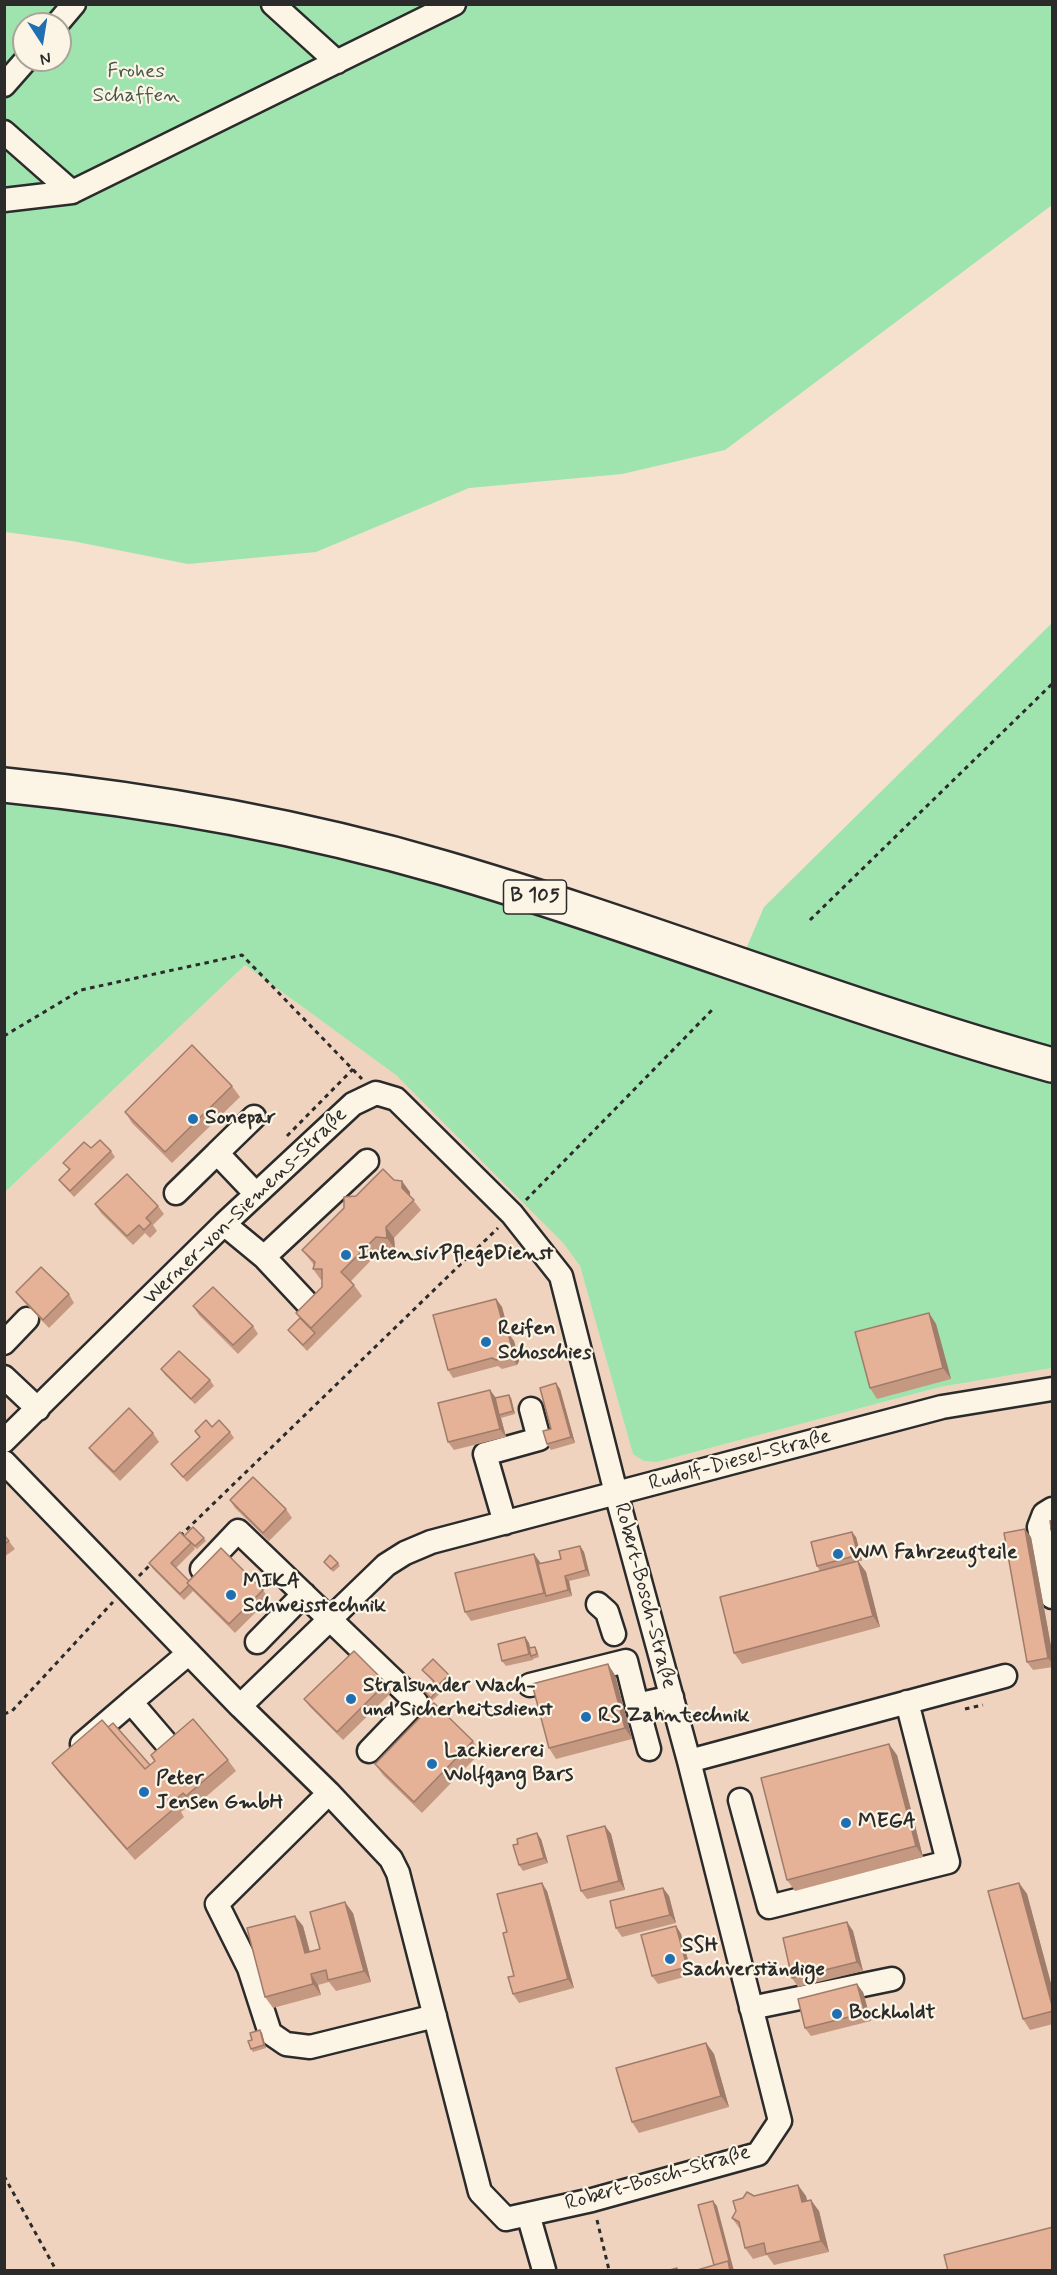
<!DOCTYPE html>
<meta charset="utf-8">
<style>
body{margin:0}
#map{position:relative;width:1057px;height:2275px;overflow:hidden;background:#f5e1ce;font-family:Mynerve,sans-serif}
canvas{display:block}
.frame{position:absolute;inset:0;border:6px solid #2b2b2b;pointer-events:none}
.north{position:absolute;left:12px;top:12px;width:60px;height:60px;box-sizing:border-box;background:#fcf5e5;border:2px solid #a8a49b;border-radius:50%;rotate:168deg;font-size:16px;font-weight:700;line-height:24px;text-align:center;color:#2b2b2b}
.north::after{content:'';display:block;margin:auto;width:21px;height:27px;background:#1f6fb2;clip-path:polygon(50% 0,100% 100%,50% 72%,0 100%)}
</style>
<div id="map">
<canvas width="1057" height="2275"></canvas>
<div class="frame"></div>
<div class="north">N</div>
</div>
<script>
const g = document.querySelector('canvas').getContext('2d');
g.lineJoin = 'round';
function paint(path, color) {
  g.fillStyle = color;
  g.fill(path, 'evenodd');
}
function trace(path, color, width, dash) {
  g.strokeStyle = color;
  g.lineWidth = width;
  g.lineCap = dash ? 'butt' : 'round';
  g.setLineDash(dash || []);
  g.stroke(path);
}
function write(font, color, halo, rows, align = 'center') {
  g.font = font + ' Mynerve,sans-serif';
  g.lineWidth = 4.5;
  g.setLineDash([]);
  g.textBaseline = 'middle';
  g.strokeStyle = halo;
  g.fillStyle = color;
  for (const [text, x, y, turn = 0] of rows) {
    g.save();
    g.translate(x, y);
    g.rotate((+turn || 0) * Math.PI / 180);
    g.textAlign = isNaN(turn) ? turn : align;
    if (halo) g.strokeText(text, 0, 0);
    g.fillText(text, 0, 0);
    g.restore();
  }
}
paint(new Path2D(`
 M 245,965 L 396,1075 L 564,1244 L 580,1266 L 633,1453 L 657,1462 L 940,1387 L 1052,1368 L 1052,2270 L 5,2270 L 5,1192 Z`), '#f0d3be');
paint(new Path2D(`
 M 4,5 L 1052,5 L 1052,205 L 725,450 L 622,474 L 469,488 L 316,552 L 188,564 L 72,541 L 5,532 ZM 24,24 L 60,24 L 60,60 L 24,60 Z
 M 1052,623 L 1052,1055 L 743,956 L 764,907 Z
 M 5,797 L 141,812 L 405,869 L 1052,1076 L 1052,1368 L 940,1387 L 657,1462 L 644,1461 L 633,1454 L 580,1266 L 564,1244 L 396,1075 L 245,965 L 5,1192 Z`), '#9fe3ae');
const minor = new Path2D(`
 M 273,4 L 337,62
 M 57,24 L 74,4
 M 4,85 L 26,60
 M 4,132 L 72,192
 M 4,200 L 72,192 L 454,4
 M 217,1153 L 254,1117
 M 176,1193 L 217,1153 L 256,1194
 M 224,1224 L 264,1257 L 308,1304
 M 264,1257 L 367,1161
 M 4,1343 L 27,1319
 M 4,1377 L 38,1409
 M 4,1441 L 224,1224 L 353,1104 L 376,1093 L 396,1099 L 512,1214 L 561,1276 L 616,1493 L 689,1761 L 780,2121 L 758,2154 L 592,2200 L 506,2219 L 480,2192 L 398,1873 L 391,1859 L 329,1793 L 240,1706 L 4,1462
 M 1052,1509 L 1044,1514 L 1039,1527 L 1052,1597
 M 505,1523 L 485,1454 L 539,1439 L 531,1409
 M 202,1569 L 238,1531 L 416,1702 L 369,1751
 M 598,1604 L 607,1612 L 614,1634
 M 257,1642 L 304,1594
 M 530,1685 L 626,1661 L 637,1705 L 672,1697
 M 637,1705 L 649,1749
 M 240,1706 L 386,1565 L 405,1553 L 431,1542 L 942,1407 L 1052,1389
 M 82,1744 L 131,1702
 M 167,1744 L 131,1702 L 189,1653
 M 689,1761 L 1005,1676
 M 329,1793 L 217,1904 L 249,1968 L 270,2033 L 286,2044 L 310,2047 L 435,2016
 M 740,1800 L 769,1907 L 948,1862 L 907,1702
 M 751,2008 L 892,1979
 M 528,2214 L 544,2270`);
const highway = new Path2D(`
 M 4,785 C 154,800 300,826 444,868 C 649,928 847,1008 1052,1065`);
trace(minor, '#2b2b2b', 27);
trace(highway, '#2b2b2b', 38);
trace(new Path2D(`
 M 810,920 L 1052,684
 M 4,1036 L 81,990 L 242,955 L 362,1079
 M 287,1136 L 353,1069
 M 526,1200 L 714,1008
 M 180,1536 L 498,1228
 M 139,1576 L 151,1564
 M 965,1709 L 983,1705
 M 4,1714 L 12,1711 L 113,1602
 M 4,2176 L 56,2270
 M 597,2220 L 609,2270`), '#2b2b2b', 3, [4.5, 4.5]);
trace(minor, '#fcf5e5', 22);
trace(highway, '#fcf5e5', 33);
paint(new Path2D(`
 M 232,1086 L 240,1097 L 172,1163 L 132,1123 L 125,1112 Z
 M 91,1148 L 111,1151 L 115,1157 L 74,1197 L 63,1185 L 59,1180 L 69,1170 L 63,1163 Z
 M 394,1180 L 410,1192 L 410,1196 L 421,1210 L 394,1238 L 395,1249 L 383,1248 L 351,1281 L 362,1296 L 307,1351 L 292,1335 L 288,1330 L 300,1318 L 296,1313 L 322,1287 L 322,1280 L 321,1280 L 313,1269 L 314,1265 L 302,1250 L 356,1196 Z
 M 95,1204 L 158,1206 L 164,1214 L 153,1225 L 157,1231 L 150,1238 L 145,1233 L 133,1245 L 101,1213 Z
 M 16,1292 L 69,1294 L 74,1303 L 49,1328 L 22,1300 Z
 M 496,1299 L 502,1307 L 509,1334 L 514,1341 L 519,1361 L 517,1365 L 502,1369 L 498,1366 L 453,1378 L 448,1370 Z
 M 193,1306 L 253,1326 L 258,1334 L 238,1354 L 199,1315 Z
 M 929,1313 L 936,1324 L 951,1379 L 877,1399 L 870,1388 Z
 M 161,1369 L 210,1380 L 214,1386 L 195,1404 L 165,1375 Z
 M 560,1389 L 575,1443 L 551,1450 L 547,1444 Z
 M 496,1398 L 511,1398 L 515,1414 L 501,1418 L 506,1437 L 454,1450 L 448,1442 Z
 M 195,1431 L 230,1432 L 234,1438 L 187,1482 L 171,1464 L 200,1437 Z
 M 153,1433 L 159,1442 L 120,1481 L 95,1456 L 89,1448 Z
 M 230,1500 L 286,1509 L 292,1518 L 269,1541 L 235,1508 Z
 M 4,1535 L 15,1549 L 4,1557 Z
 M 184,1536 L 204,1538 L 206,1541 L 197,1549 L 193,1546 L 195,1549 L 176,1568 L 189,1581 L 263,1590 L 269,1599 L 235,1633 L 193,1591 L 184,1600 L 153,1569 L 149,1563 Z
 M 856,1537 L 862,1561 L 858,1561 L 866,1572 L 880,1627 L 742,1664 L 734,1653 L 820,1571 L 817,1566 Z
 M 1031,1537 L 1053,1657 L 1053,1667 L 1033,1670 L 1027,1662 Z
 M 580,1546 L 584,1552 L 590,1576 L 569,1581 L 572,1596 L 471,1621 L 465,1612 L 534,1554 L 540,1564 L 561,1559 Z
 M 324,1562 L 338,1563 L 340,1566 L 333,1572 Z
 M 525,1637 L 529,1643 L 530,1648 L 537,1650 L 539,1657 L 533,1659 L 533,1660 L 506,1666 L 502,1661 Z
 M 422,1670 L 449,1675 L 453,1681 L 432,1701 L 425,1692 L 431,1686 L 433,1682 Z
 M 615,1675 L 632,1739 L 556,1759 L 549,1748 Z
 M 386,1683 L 392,1692 L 343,1740 L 310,1707 L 304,1699 Z
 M 108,1727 L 150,1765 L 155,1761 L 151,1755 L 228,1760 L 236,1771 L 194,1807 L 191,1804 L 181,1812 L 184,1817 L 135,1860 L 60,1774 L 52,1763 Z
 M 473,1741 L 481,1752 L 422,1813 L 383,1775 L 375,1764 Z
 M 897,1755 L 923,1857 L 795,1891 L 787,1880 Z
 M 605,1826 L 611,1834 L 625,1890 L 587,1899 L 581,1891 Z
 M 541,1839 L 548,1863 L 523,1871 L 519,1865 Z
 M 1019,1883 L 1027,1894 L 1053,1991 L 1053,2024 L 1030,2030 L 1023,2019 Z
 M 663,1888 L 669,1896 L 676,1923 L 622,1937 L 616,1928 Z
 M 547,1891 L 574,1988 L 519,2003 L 513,1994 L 514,1976 L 507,1932 Z
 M 353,1913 L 371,1982 L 336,1991 L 329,1982 L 318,1985 L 321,1995 L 273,2008 L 265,1997 L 303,1926 L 310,1952 L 320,1949 Z
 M 847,1922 L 853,1931 L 863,1971 L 798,1987 L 792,1978 Z
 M 676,1926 L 681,1934 L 692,1975 L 658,1984 L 652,1976 Z
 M 863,1992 L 871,2021 L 811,2036 L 805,2028 Z
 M 260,2030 L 262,2033 L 266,2048 L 253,2052 L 251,2049 L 252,2040 Z
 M 706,2043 L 714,2054 L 729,2107 L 639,2133 L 632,2122 Z
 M 754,2196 L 806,2196 L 807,2201 L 819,2211 L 829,2252 L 774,2265 L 767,2255 L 753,2259 L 745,2248 L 740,2229 L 732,2218 Z`), '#c59882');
paint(new Path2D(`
 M 402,1181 L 410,1192 L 410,1199 L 402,1188 Z
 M 386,1227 L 394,1238 L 395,1249 L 387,1238 Z
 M 496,1299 L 502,1307 L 509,1334 L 514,1341 L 519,1361 L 517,1365 L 511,1356 Z
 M 929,1313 L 936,1324 L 951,1379 L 943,1368 Z
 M 556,1383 L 560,1389 L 575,1443 L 571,1437 Z
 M 490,1390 L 496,1398 L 499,1415 L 501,1418 L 506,1437 L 500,1429 Z
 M 509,1395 L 511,1398 L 515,1414 L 513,1411 Z
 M 1025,1529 L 1031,1537 L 1053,1657 L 1053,1664 L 1048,1658 Z
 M 852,1532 L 856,1537 L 862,1561 L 858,1555 Z
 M 580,1546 L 584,1552 L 590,1576 L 586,1570 Z
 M 534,1554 L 540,1562 L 548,1595 L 546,1596 L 549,1601 L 544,1593 Z
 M 858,1561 L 866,1572 L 880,1627 L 873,1616 Z
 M 565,1576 L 569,1581 L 572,1596 L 568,1590 Z
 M 525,1637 L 529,1643 L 532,1656 L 531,1656 L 533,1660 L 529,1654 Z
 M 608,1664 L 615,1675 L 632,1739 L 625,1728 Z
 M 889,1744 L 897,1755 L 923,1857 L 916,1846 Z
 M 605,1826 L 611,1834 L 625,1890 L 619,1881 Z
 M 537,1833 L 541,1839 L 548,1863 L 544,1858 Z
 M 542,1883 L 547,1891 L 574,1988 L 568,1979 Z
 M 1019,1883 L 1027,1894 L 1053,1991 L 1053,2009 Z
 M 663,1888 L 669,1896 L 676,1923 L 670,1915 Z
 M 345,1902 L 353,1913 L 371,1982 L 364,1971 Z
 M 295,1916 L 303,1926 L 313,1964 L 305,1953 Z
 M 847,1922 L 853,1931 L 863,1971 L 857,1962 Z
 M 676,1926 L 681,1934 L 692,1975 L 687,1967 Z
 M 311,1974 L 318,1985 L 321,1995 L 313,1984 Z
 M 857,1984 L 863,1992 L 871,2021 L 865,2013 Z
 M 260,2030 L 262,2033 L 266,2048 L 264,2045 Z
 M 706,2043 L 714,2054 L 729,2107 L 721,2096 Z
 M 798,2185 L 806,2196 L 810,2213 L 802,2202 Z
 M 811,2200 L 819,2211 L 829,2252 L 821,2241 Z
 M 713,2201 L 717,2206 L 734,2271 L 730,2271 Z`), '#a07c6a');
const building = new Path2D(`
 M 192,1045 L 232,1086 L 165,1152 L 125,1112 Z
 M 100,1140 L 111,1151 L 70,1191 L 59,1180 L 70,1169 L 63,1163 L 84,1142 L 91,1148 Z
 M 383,1169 L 394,1180 L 402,1181 L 402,1188 L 414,1200 L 386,1227 L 387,1238 L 376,1237 L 341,1272 L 354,1285 L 311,1328 L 296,1313 L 322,1287 L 322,1269 L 313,1269 L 315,1262 L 302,1250 L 344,1208 L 344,1197 L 356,1196 Z
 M 127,1174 L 158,1206 L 146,1218 L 151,1223 L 144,1230 L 139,1225 L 127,1236 L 95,1204 Z
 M 41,1267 L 69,1294 L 43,1320 L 16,1292 Z
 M 213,1287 L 253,1326 L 233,1345 L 193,1306 Z
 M 496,1299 L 505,1331 L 508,1333 L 513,1352 L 511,1356 L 496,1360 L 492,1358 L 448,1370 L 433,1315 Z
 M 929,1313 L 943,1368 L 870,1388 L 855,1332 Z
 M 300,1318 L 315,1333 L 303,1345 L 288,1330 Z
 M 179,1351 L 210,1380 L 191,1399 L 161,1369 Z
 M 556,1383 L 571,1437 L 547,1444 L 543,1431 L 551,1429 L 540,1388 Z
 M 490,1390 L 500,1429 L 448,1442 L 438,1403 Z
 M 509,1395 L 513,1411 L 499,1415 L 495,1398 Z
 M 129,1408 L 153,1433 L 114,1472 L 89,1448 Z
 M 206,1420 L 212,1427 L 219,1420 L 230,1432 L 183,1477 L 171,1464 L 200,1437 L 195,1431 Z
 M 253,1477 L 286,1509 L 263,1533 L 230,1500 Z
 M 1053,1520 L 1053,1540 L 1050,1521 Z
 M 193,1527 L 204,1538 L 195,1546 L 184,1536 Z
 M 1025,1529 L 1048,1658 L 1027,1662 L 1004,1533 Z
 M 180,1532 L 191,1543 L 171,1563 L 189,1581 L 187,1583 L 189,1585 L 180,1594 L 149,1563 Z
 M 852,1532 L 858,1555 L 817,1566 L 811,1542 Z
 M 4,1535 L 9,1541 L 4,1544 Z
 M 580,1546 L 586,1570 L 565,1576 L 568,1590 L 546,1596 L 538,1564 L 561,1559 L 559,1551 Z
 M 221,1548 L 263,1590 L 229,1624 L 187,1583 Z
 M 534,1554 L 544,1593 L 465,1612 L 455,1573 Z
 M 330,1555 L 338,1563 L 331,1569 L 324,1562 Z
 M 858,1561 L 873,1616 L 734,1653 L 720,1597 Z
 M 525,1637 L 529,1654 L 502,1661 L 498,1644 Z
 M 535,1647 L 537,1654 L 531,1656 L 529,1648 Z
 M 354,1651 L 386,1683 L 337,1732 L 304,1699 Z
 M 433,1659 L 449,1675 L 434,1689 L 430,1685 L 434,1681 L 422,1670 Z
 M 608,1664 L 625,1728 L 549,1748 L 532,1684 Z
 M 431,1686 L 436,1692 L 431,1698 L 425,1692 Z
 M 434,1703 L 473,1741 L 414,1802 L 375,1764 Z
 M 193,1719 L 228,1760 L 186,1796 L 183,1793 L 173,1802 L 177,1806 L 127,1849 L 52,1763 L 102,1720 L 145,1769 L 155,1761 L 151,1755 Z
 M 113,1723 L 150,1765 L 145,1769 L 108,1727 Z
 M 889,1744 L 916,1846 L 787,1880 L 761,1778 Z
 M 605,1826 L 619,1881 L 581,1891 L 567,1836 Z
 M 537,1833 L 544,1858 L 519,1865 L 513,1845 L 518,1844 L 517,1839 Z
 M 542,1883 L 568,1979 L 513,1994 L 508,1977 L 514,1976 L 503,1933 L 507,1932 L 497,1894 Z
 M 1019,1883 L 1053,2009 L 1053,2011 L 1023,2019 L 988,1891 Z
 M 663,1888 L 670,1915 L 616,1928 L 610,1901 Z
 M 345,1902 L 364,1971 L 328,1980 L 326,1970 L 311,1974 L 313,1984 L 265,1997 L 247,1928 L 295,1916 L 305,1953 L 320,1949 L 310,1912 Z
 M 847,1922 L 857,1962 L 792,1978 L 783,1938 Z
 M 676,1926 L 687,1967 L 652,1976 L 641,1935 Z
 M 857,1984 L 865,2013 L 805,2028 L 798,1999 Z
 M 260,2030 L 264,2045 L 251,2049 L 248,2041 L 252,2040 L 250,2033 Z
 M 706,2043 L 721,2096 L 632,2122 L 616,2068 Z
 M 798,2185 L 802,2202 L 811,2200 L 821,2241 L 766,2254 L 764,2243 L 745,2248 L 739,2222 L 732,2218 L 736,2211 L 733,2201 L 743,2198 L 747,2192 L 754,2196 Z
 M 713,2201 L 730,2264 L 728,2261 L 714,2265 L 698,2205 Z
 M 1053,2227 L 1053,2271 L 948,2271 L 944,2255 Z
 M 728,2261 L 730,2271 L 694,2271 Z
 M 677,2268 L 677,2271 L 666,2271 Z`);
paint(building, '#e5b197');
trace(building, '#a07c6a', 1.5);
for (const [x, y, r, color] of [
 [193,1119,6,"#1f6fb2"],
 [346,1255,6,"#1f6fb2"],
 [486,1342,6,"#1f6fb2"],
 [838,1554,6,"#1f6fb2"],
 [231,1595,6,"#1f6fb2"],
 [351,1699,6,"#1f6fb2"],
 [586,1717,6,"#1f6fb2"],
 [432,1764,6,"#1f6fb2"],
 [144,1792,6,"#1f6fb2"],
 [846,1823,6,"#1f6fb2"],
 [670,1959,6,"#1f6fb2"],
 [837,2014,6,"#1f6fb2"]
]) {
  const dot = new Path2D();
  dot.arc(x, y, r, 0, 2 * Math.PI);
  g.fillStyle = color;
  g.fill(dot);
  trace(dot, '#fcf5e5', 2);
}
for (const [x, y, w] of [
 [535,897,63]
]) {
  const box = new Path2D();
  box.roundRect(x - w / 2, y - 17, w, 34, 4.5);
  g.fillStyle = '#fcf5e5';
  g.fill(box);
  trace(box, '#2b2b2b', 1.5);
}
write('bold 20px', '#2b2b2b', null, [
 ["B 105",535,897]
]);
write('21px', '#48594c', '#fcf5e5', [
 ["Frohes",136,73],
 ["Schaffen",136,97]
]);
write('bold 21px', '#2b2b2b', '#fcf5e5', [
 ["Sonepar",205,1119],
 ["IntensivPflegeDienst",358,1255],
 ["Reifen",498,1330],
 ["Schoschies",498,1354],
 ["WM Fahrzeugteile",850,1554],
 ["MIKA",243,1583],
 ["Schweisstechnik",243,1607],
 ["Stralsunder Wach-",363,1687],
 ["und Sicherheitsdienst",363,1711],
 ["RS Zahntechnik",598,1717],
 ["Lackiererei",444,1752],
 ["Wolfgang Bars",444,1776],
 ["Peter",156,1780],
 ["Jensen GmbH",156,1804],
 ["MEGA",858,1823],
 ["SSH",682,1947],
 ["Sachverständige",682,1971],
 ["Bockholdt",849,2014]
], 'left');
write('21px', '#2b2b2b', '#fcf5e5', [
 ["Werner-von-Siemens-Straße",246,1207,-44],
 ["Rudolf-Diesel-Straße",740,1461,-15],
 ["Robert-Bosch-Straße",644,1596,75],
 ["Robert-Bosch-Straße",658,2179,-16]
]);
</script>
